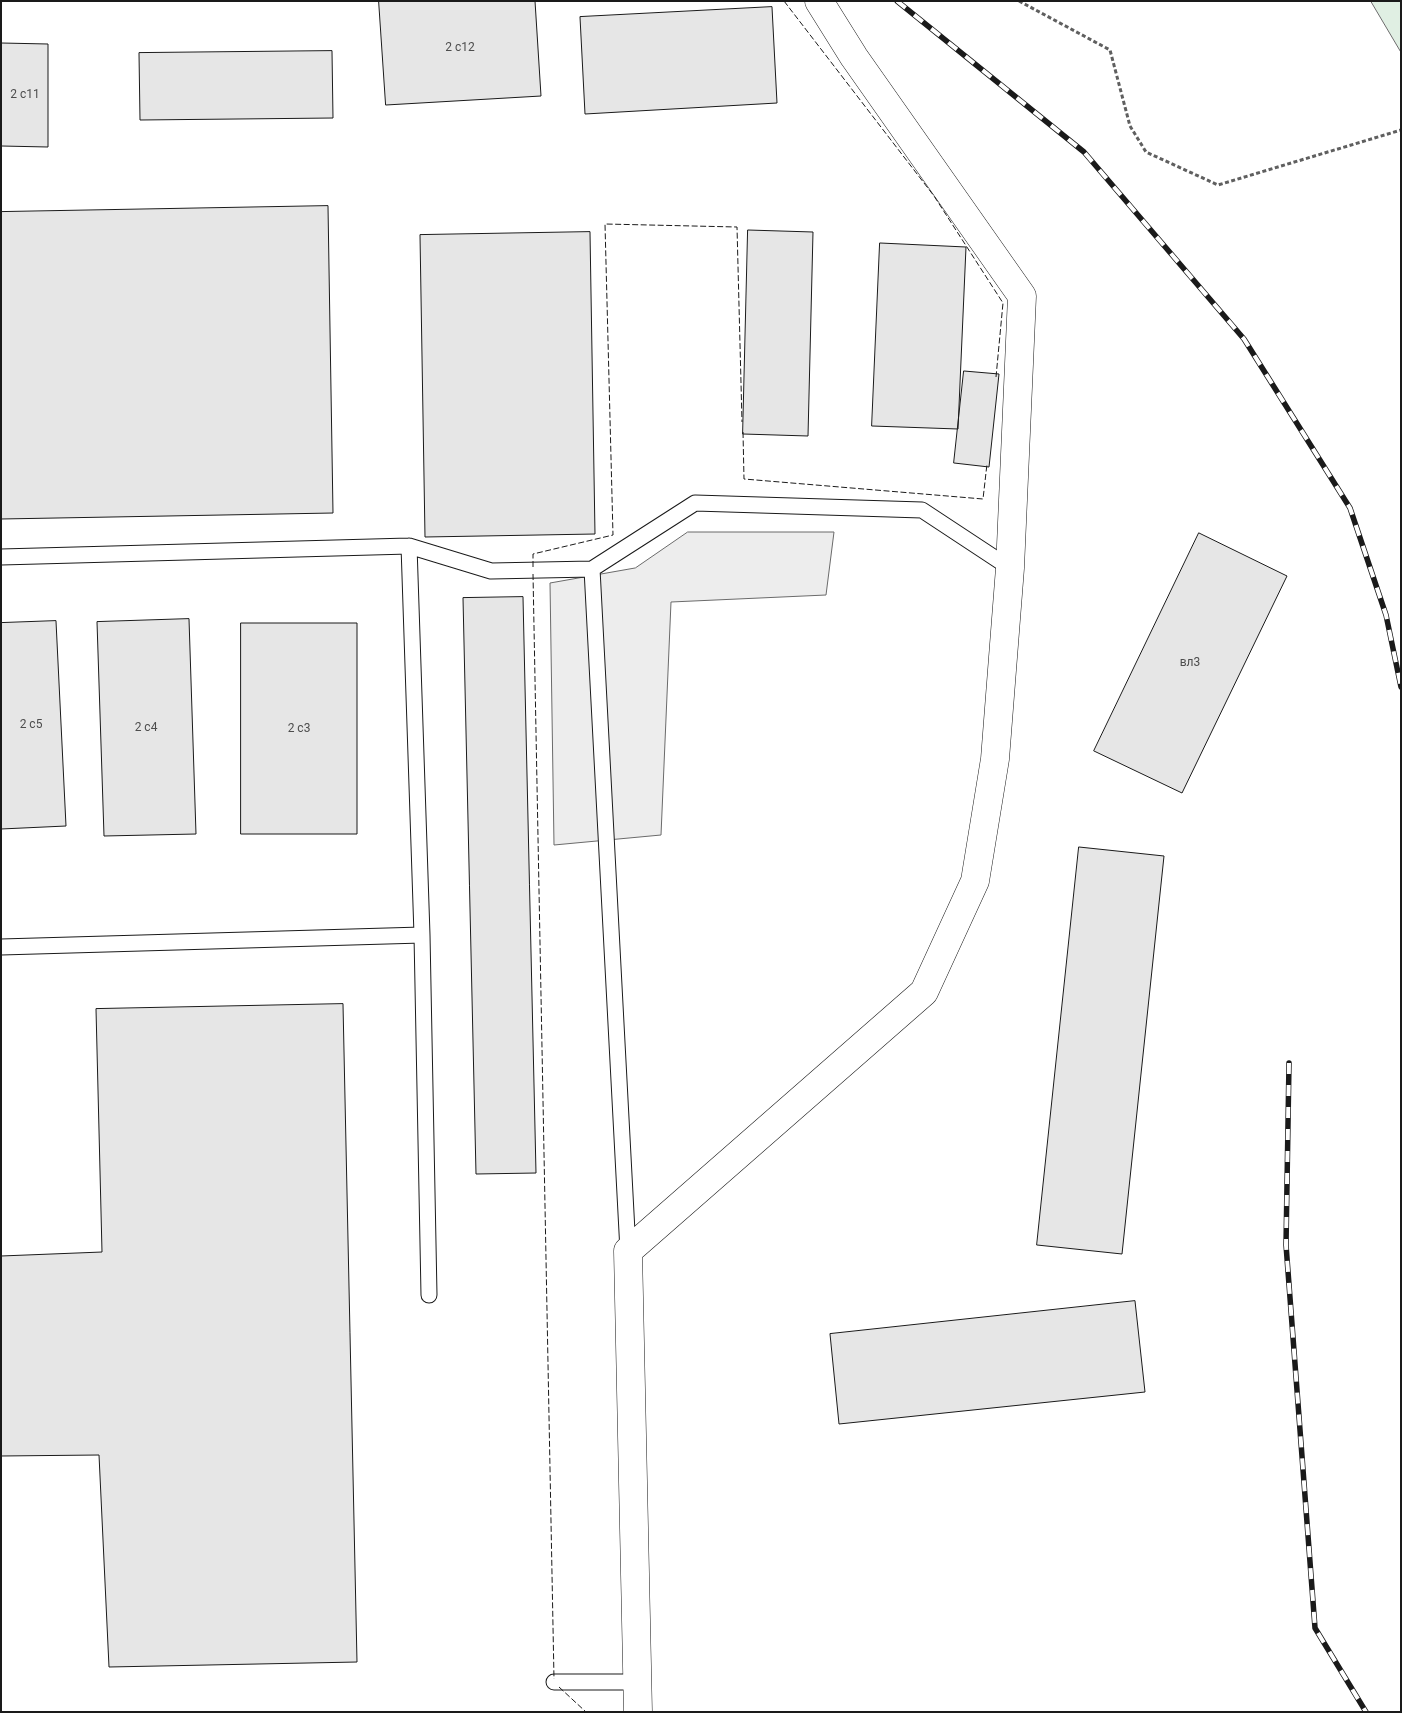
<!DOCTYPE html>
<meta charset="utf-8">
<style>
body{margin:0}
#map{position:relative;width:1402px;height:1713px;overflow:hidden;background:#fff;font-family:Roboto,sans-serif}
canvas{display:block}
.frame{position:absolute;inset:0;border:2px solid #1a1a1a;pointer-events:none}
</style>
<div id="map">
<canvas width="1402" height="1713"></canvas>
<div class="frame"></div>
</div>
<script>
const g = document.querySelector('canvas').getContext('2d');
g.lineJoin = 'round';
function paint(path, color) {
  g.fillStyle = color;
  g.fill(path, 'evenodd');
}
function trace(path, color, width, dash) {
  g.strokeStyle = color;
  g.lineWidth = width;
  g.lineCap = dash ? 'butt' : 'round';
  g.setLineDash(dash || []);
  g.stroke(path);
}
function write(font, color, halo, rows, align = 'center') {
  g.font = font + ' Roboto,sans-serif';
  g.lineWidth = 4;
  g.setLineDash([]);
  g.textBaseline = 'middle';
  g.strokeStyle = halo;
  g.fillStyle = color;
  for (const [text, x, y, turn = 0] of rows) {
    g.save();
    g.translate(x, y);
    g.rotate((+turn || 0) * Math.PI / 180);
    g.textAlign = isNaN(turn) ? turn : align;
    if (halo) g.strokeText(text, 0, 0);
    g.fillText(text, 0, 0);
    g.restore();
  }
}
const green = new Path2D(`
 M 1371,1 L 1401,1 L 1401,52 Z`);
paint(green, '#e0efe3');
trace(green, '#6a6a6a', 1);
const parking = new Path2D(`
 M 688,532 L 834,532 L 826,595 L 671,602 L 661,835 L 554,845 L 550,583 L 635,568 Z`);
paint(parking, '#ededed');
trace(parking, '#6a6a6a', 1);
const building = new Path2D(`
 M 379,1 L 535,1 L 541,96 L 386,105 Z
 M 772,7 L 777,103 L 585,114 L 580,17 Z
 M 1,43 L 48,44 L 48,147 L 1,146 Z
 M 332,51 L 333,118 L 140,120 L 139,53 Z
 M 328,206 L 333,513 L 1,519 L 1,212 Z
 M 748,230 L 813,232 L 808,436 L 743,434 Z
 M 590,232 L 595,534 L 425,537 L 420,235 Z
 M 880,243 L 966,247 L 958,429 L 872,426 Z
 M 964,371 L 999,374 L 989,467 L 954,463 Z
 M 1199,533 L 1287,576 L 1182,793 L 1094,751 Z
 M 523,597 L 536,1173 L 476,1174 L 463,598 Z
 M 189,619 L 196,834 L 104,836 L 97,622 Z
 M 56,621 L 66,826 L 1,829 L 1,623 Z
 M 241,623 L 357,623 L 357,834 L 241,834 Z
 M 1079,847 L 1164,856 L 1122,1254 L 1037,1245 Z
 M 343,1004 L 357,1662 L 109,1667 L 99,1455 L 1,1456 L 1,1256 L 102,1252 L 96,1009 Z
 M 1135,1301 L 1145,1392 L 839,1424 L 830,1334 Z`);
paint(building, '#e6e6e6');
trace(building, '#1a1a1a', 1);
const lane = new Path2D(`
 M 1,557 L 409,546 L 491,571 L 592,569
 M 422,935 L 429,1295
 M 1,947 L 422,935 L 409,546
 M 628,1251 L 592,569 L 695,503 L 922,510 L 1010,568
 M 554,1682 L 638,1682`);
const street = new Path2D(`
 M 638,1712 L 628,1251 L 924,992 L 975,881 L 995,759 L 1010,568 L 1022,296 L 854,57 L 819,1`);
trace(lane, '#1a1a1a', 17);
trace(street, '#1a1a1a', 29);
trace(new Path2D(`
 M 1019,1 L 1110,50 L 1130,126 L 1146,152 L 1218,185 L 1401,130`), '#5f5f5f', 3, [4, 2.5]);
trace(lane, '#fff', 15);
trace(street, '#fff', 28);
const rail = new Path2D(`
 M 897,1 L 1084,152 L 1244,339 L 1350,508 L 1386,615 L 1401,687
 M 1289,1063 L 1286,1245 L 1315,1628 L 1366,1712`);
trace(rail, '#1a1a1a', 5.5);
trace(rail, '#fff', 4, [11]);
trace(new Path2D(`
 M 784,1 L 934,196 L 1003,303 L 996,377
 M 743,432 L 744,479 L 983,499 L 987,464
 M 533,567 L 533,554 L 613,535 L 605,224 L 737,227 L 742,422
 M 533,574 L 554,1679
 M 559,1687 L 586,1712`), '#1a1a1a', 1, [6, 2.5]);
write('12px', '#4d4d4d', null, [
 ["2 с12",460,48],
 ["2 с11",25,95],
 ["вл3",1190,663],
 ["2 с5",31,725],
 ["2 с4",146,728],
 ["2 с3",299,729]
]);
</script>
